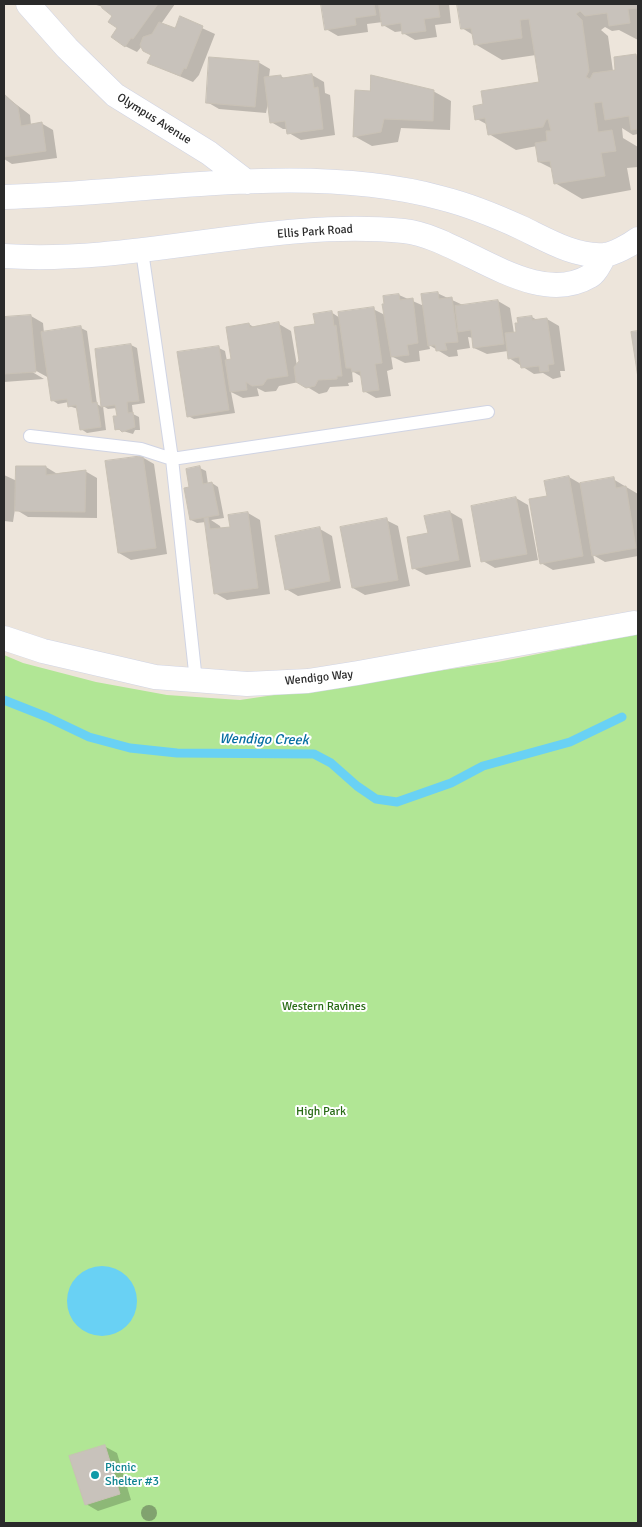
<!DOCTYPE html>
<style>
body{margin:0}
#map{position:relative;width:642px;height:1527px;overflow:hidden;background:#ede5db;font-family:Signika,sans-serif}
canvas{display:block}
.frame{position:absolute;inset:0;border:5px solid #2a2a2a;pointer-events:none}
</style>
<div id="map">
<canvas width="642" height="1527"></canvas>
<div class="frame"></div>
</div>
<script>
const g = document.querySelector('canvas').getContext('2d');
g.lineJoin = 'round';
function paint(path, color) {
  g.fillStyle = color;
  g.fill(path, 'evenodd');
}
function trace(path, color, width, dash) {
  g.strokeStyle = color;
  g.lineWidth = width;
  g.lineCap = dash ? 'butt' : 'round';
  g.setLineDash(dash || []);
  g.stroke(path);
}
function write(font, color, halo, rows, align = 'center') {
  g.font = font + ' Signika,sans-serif';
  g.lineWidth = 4;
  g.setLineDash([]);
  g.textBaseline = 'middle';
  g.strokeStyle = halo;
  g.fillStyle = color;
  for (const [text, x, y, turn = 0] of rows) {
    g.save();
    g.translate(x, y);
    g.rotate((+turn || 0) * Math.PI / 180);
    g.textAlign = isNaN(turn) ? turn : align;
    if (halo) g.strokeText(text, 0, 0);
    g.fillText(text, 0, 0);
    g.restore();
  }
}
paint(new Path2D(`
 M 638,634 L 638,1523 L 4,1523 L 4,655 L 23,663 L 96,682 L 167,695 L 240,700 L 498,662 Z`), '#b1e695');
paint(new Path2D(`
 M67 1301a35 35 0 1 1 70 0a35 35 0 1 1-70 0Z`), '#69d1f4');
paint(new Path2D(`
 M 93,4 L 175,4 L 161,24 L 175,30 L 180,18 L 215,34 L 199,75 L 193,82 L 149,63 L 152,55 L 142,46 L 137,52 L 125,46 L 114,16 L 103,7 Z
 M 322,4 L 449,4 L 451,23 L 435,25 L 437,37 L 415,40 L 403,33 L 403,31 L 395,32 L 383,25 L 383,22 L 367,24 L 368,32 L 338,36 L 326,29 Z
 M 459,4 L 638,4 L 638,40 L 619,30 L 612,31 L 605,27 L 601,30 L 608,36 L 613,71 L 636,56 L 638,57 L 638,134 L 633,135 L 622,128 L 623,138 L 638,147 L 638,167 L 627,168 L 631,190 L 582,199 L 555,183 L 553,169 L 539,162 L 537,146 L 516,150 L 489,134 L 488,125 L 477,119 L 484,105 L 541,83 L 536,55 L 502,60 L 475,44 L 473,35 L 462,28 Z
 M 258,62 L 270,69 L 269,77 L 281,76 L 285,79 L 312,75 L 324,82 L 325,93 L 330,95 L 335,135 L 301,140 L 289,133 L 288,129 L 283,129 L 271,122 L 268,103 L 266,113 L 219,109 L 207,102 Z
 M 433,91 L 451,101 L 450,130 L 401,128 L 398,142 L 372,146 L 354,136 L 356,92 Z
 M 4,95 L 30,115 L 31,125 L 41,123 L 53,130 L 57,158 L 12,164 L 4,159 Z
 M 437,293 L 465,306 L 498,301 L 510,308 L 514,333 L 518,333 L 532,317 L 537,320 L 547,319 L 559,326 L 565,371 L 560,371 L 561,377 L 553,379 L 543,373 L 534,374 L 509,358 L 508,351 L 487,354 L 474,348 L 473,338 L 468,337 L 470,348 L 457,350 L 458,356 L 449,357 L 429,345 L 430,349 L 419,351 L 420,361 L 405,363 L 391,356 L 393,369 L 387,371 L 391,396 L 376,398 L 364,391 L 362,377 L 352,371 L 353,382 L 348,383 L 349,386 L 330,387 L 327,392 L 319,394 L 299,382 L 279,386 L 276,391 L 265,392 L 257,388 L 259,396 L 243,398 L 231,392 L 235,413 L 194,419 L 188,416 L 219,348 L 225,351 L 227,361 L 233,360 L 249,324 L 255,328 L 279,324 L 291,331 L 297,366 L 316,325 L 331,312 L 340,318 L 373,309 L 385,315 L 399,295 L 424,306 Z
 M 31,316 L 43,323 L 44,333 L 81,328 L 87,331 L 97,404 L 102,407 L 96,350 L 131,345 L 137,348 L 145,403 L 132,405 L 133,414 L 139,417 L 140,430 L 135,430 L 133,434 L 116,429 L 119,417 L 117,408 L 108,409 L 103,406 L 106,430 L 87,433 L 81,429 L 78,409 L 69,406 L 69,402 L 58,404 L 52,400 L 49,378 L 31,368 L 29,370 L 44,379 L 4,382 L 4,318 Z
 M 142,457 L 154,464 L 167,554 L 131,560 L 119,553 Z
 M 46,467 L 59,475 L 59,473 L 85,471 L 97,478 L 97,518 L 28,517 L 15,509 L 13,522 L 4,521 L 4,475 L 17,481 Z
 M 200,468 L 206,471 L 208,484 L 212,483 L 218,487 L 224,518 L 211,520 L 220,526 L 221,529 L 231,528 L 248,513 L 260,520 L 270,594 L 227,600 L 215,593 L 206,522 L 197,523 L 191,520 L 191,488 Z
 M 569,477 L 581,484 L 613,479 L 638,494 L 638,556 L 605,562 L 593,555 L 595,563 L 553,570 L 541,563 L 548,497 Z
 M 516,498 L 528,505 L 538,560 L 495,568 L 483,561 Z
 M 450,512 L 462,519 L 471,567 L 426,575 L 413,568 Z
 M 386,520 L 398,526 L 410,586 L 365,595 L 353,588 Z
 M 320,529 L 332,536 L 341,588 L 298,596 L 286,589 Z
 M 104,1446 L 117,1453 L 131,1500 L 98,1511 L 86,1504 Z`), '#0003');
trace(new Path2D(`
 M 4,700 L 47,717 L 89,737 L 130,748 L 177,753 L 314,754 L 331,763 L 357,786 L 376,799 L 397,802 L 451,783 L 483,766 L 570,742 L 622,717`), '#69d1f4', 9);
const building = new Path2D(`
 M 102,4 L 158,4 L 133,39 L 131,38 L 125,47 L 111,37 L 117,28 L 108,22 L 112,16 L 102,8 Z
 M 321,4 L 374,4 L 376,15 L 355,18 L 356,25 L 325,30 Z
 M 379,4 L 438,4 L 440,17 L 424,19 L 426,31 L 402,34 L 401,23 L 382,26 Z
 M 457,4 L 638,4 L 638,8 L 628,9 L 630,23 L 609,26 L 607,13 L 585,16 L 580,11 L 576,14 L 582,20 L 589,71 L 586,77 L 590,79 L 593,73 L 615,70 L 614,57 L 636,54 L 638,66 L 638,129 L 631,130 L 629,116 L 605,120 L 602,102 L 594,103 L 598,132 L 612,130 L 616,151 L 601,153 L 605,176 L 554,184 L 550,161 L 538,162 L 535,143 L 547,141 L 546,131 L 551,131 L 548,119 L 546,120 L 543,127 L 488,135 L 485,118 L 475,120 L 473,106 L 483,104 L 481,91 L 539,82 L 529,19 L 520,20 L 522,38 L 474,45 L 471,28 L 461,29 Z
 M 180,16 L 203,26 L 186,69 L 184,68 L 180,76 L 147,63 L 151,55 L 143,51 L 140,45 L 143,37 L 152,34 L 159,22 L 175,28 Z
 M 209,57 L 259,61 L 255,107 L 206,103 Z
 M 312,74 L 314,88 L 318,87 L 323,129 L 287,134 L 285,121 L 270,123 L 264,77 L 281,75 L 281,78 Z
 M 371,75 L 434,90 L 433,121 L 384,119 L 381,132 L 353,137 L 355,90 L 370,91 Z
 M 4,94 L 18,107 L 21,126 L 42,122 L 46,151 L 4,157 Z
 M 438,292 L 439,299 L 452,297 L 458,342 L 445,343 L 447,350 L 436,351 L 435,345 L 428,346 L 421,294 Z
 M 399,294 L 400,300 L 413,298 L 418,343 L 407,345 L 409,355 L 391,357 L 382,304 L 384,304 L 383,296 Z
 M 498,300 L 504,344 L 473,348 L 471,330 L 458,332 L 455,306 Z
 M 374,307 L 382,363 L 375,364 L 379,390 L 363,392 L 360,371 L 352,372 L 351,368 L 346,368 L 338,312 Z
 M 332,311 L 334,326 L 336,325 L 342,376 L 337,376 L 337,379 L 318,380 L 315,386 L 306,388 L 296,382 L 294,367 L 299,361 L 294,327 L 315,324 L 313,314 Z
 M 31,315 L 36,372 L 4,374 L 4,317 Z
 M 532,316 L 532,320 L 547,318 L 554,364 L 548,365 L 549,371 L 540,372 L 539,366 L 521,368 L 519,357 L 508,359 L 505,333 L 516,332 L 515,323 L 518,323 L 517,318 Z
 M 279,322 L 288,376 L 267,379 L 263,385 L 252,386 L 246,382 L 247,390 L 230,392 L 225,360 L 231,359 L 226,327 L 249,323 L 250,327 Z
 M 81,326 L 92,403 L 97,402 L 101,427 L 80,430 L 76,405 L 68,407 L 67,399 L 51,401 L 41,332 Z
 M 638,331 L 638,378 L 631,332 Z
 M 131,344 L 139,401 L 127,402 L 128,413 L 133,412 L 135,427 L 122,432 L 119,429 L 115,430 L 113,416 L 117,416 L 115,405 L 101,407 L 95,349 Z
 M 219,346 L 229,410 L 187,417 L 177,352 Z
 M 143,456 L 156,548 L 118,553 L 105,461 Z
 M 16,466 L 46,466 L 46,475 L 86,470 L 85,512 L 15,511 Z
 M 200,466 L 203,484 L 212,482 L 219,515 L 190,520 L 184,488 L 189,487 L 186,469 Z
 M 569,476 L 583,556 L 540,564 L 529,499 L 547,496 L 544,481 Z
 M 614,477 L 616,488 L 626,486 L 636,548 L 592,556 L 580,483 Z
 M 516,497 L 527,554 L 481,562 L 471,506 Z
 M 450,511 L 459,560 L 412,569 L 407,537 L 428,533 L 424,516 Z
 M 248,512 L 258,588 L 214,594 L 204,518 L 208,517 L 210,529 L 230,527 L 228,515 Z
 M 387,518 L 398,580 L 352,588 L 340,527 Z
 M 320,527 L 330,581 L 285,590 L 275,536 Z
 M 105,1445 L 120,1494 L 85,1505 L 69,1456 Z`);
paint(building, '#c8c2bb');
trace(building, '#c8c1b5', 1);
const service = new Path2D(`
 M 142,251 L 172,459 L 196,681
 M 30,436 L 141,449 L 172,459 L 488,412`);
const minor = new Path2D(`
 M 28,4 L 67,48 L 115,95 L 209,153 L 247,182
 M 4,197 C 145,194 304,161 441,198 C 469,205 496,216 522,228 C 547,240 575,257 604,255 C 614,254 630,245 638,239
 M 4,256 C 138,265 270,218 404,231 C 461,237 533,310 590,276 C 596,273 601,261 605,255
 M 4,638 L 43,651 L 155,677 L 247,684 L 308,681 L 358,673 L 634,623`);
trace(service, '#d0d4e4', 14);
trace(minor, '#d0d4e4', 25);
trace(service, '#fff', 12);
trace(minor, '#fff', 24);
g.fillStyle = '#81a26f';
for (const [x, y] of [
 [149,1513]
]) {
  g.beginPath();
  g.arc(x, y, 8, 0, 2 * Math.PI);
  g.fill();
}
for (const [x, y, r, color] of [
 [95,1475,5,"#0f9aa8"]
]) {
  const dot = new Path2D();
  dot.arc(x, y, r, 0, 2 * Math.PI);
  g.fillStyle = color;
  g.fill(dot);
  trace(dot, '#fff', 2);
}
write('12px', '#2a2a2a', '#fff', [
 ["Olympus Avenue",154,119,32],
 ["Ellis Park Road",315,232,-4],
 ["Wendigo Way",319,678,-6]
]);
write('12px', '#296b16', '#fff', [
 ["Western Ravines",324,1007],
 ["High Park",321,1112]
]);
write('12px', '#0d838f', '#fff', [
 ["Picnic",105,1468],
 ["Shelter #3",105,1482]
], 'left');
write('italic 14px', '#076ea1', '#fff', [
 ["Wendigo Creek",264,740,1]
]);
</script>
